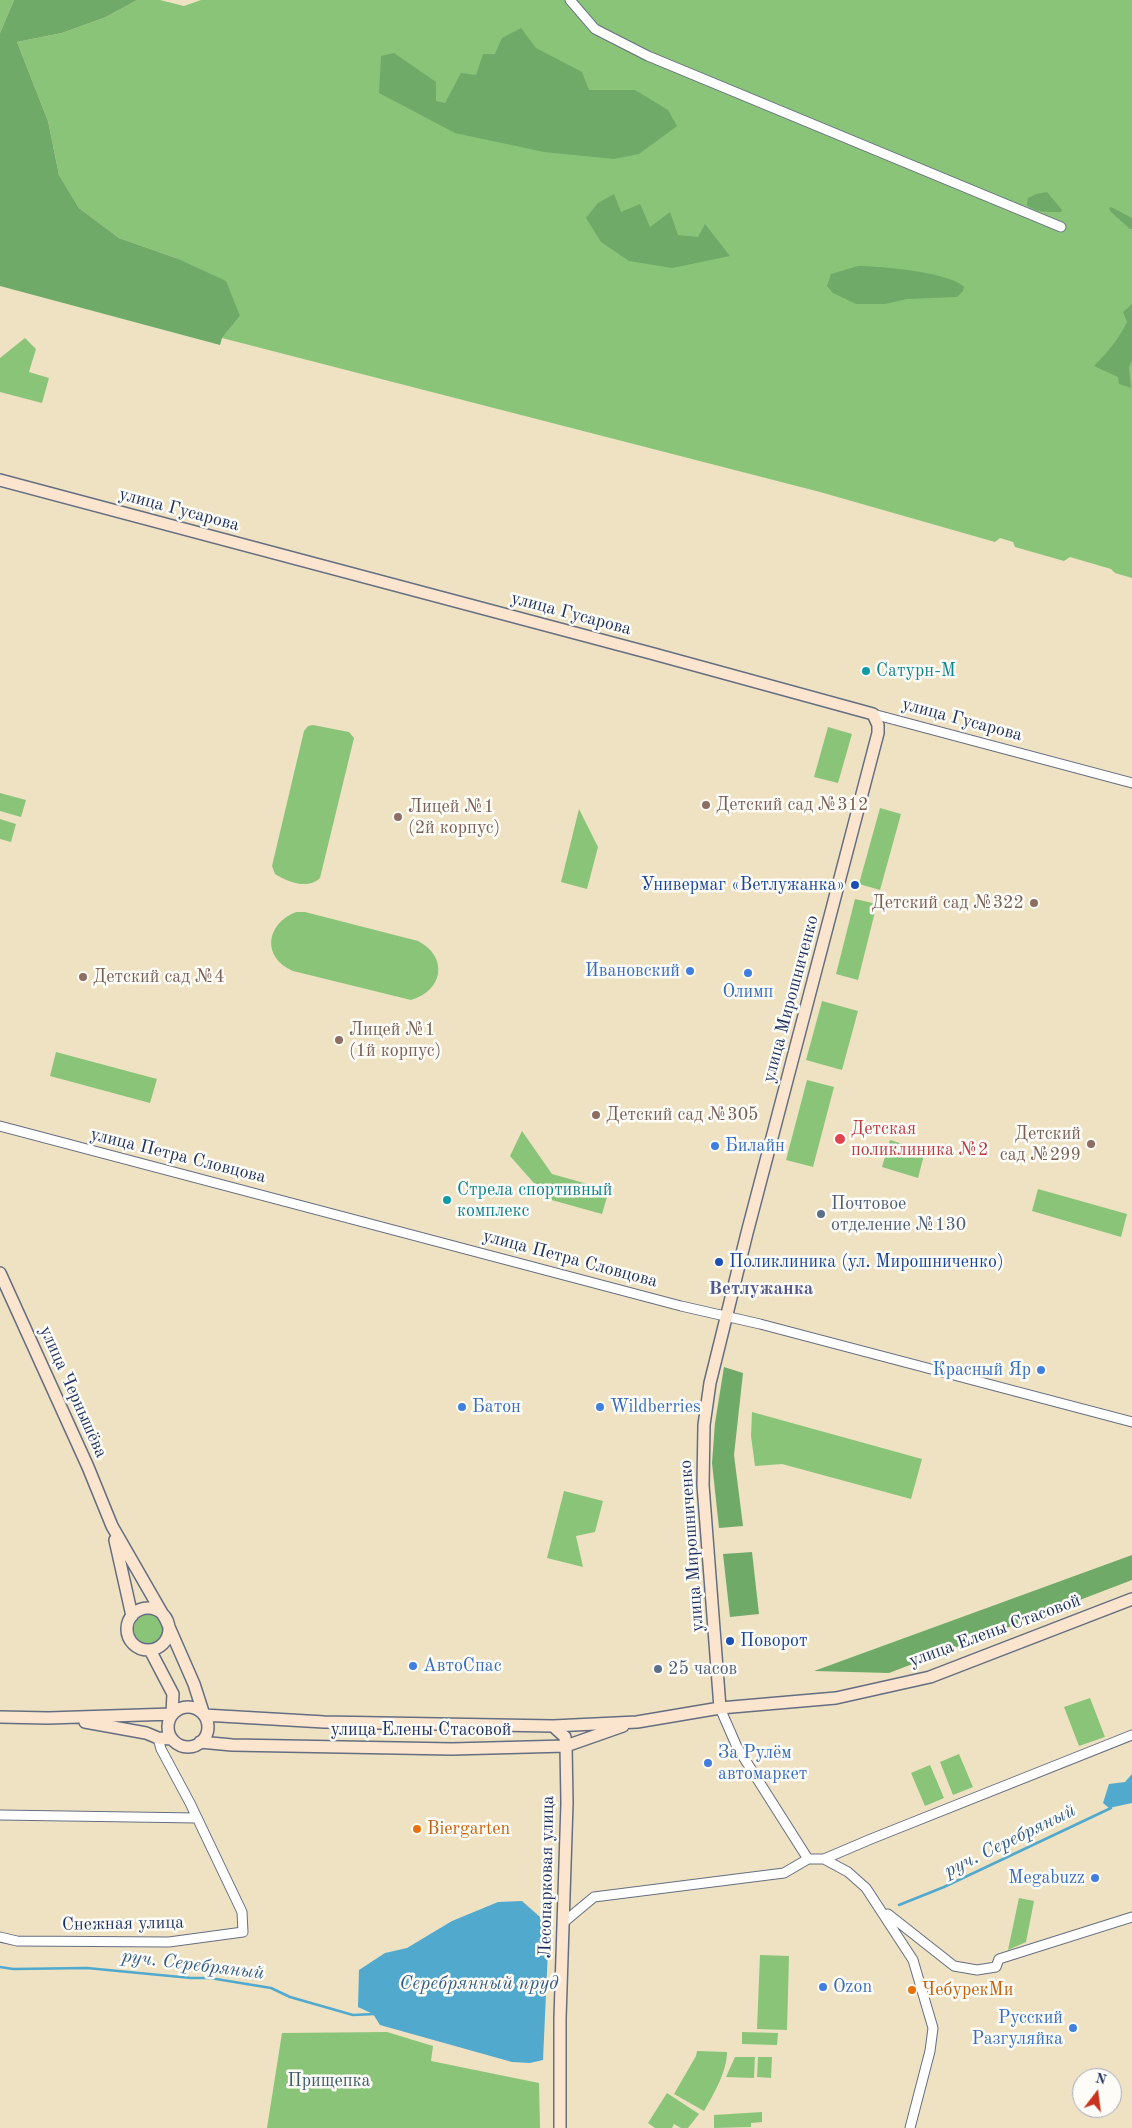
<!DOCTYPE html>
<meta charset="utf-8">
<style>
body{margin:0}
#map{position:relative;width:1132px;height:2128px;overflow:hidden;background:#eee2c3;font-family:"Old Standard TT",serif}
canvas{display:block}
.north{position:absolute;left:1072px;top:2068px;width:50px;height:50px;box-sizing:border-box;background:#fdfcf7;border:1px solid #a3aaba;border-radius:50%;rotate:15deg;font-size:14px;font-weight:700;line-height:20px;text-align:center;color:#1b2f5e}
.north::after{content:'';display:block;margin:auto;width:18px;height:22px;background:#c8321e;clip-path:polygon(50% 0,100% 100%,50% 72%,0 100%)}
</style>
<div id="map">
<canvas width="1132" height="2128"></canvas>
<div class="north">N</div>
</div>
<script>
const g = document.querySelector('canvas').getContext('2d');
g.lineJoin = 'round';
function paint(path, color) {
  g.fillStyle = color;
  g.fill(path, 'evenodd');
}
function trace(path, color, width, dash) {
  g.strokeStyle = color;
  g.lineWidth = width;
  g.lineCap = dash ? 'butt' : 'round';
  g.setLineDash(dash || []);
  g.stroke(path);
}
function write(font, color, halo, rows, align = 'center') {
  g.font = font + ' "Old Standard TT",serif';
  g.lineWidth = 5;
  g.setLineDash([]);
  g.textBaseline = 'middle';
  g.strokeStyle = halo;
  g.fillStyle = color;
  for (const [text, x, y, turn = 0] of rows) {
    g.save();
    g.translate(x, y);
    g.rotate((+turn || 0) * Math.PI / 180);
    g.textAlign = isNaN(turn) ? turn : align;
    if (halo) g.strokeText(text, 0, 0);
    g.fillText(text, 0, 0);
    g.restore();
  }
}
paint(new Path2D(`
 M 0,0 L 14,0 L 0,33 Z
 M 137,0 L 160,0 L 184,6 L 201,0 L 1132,0 L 1132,578 L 1115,573 L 1111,569 L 1070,557 L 1064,561 L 1015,547 L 1013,542 L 1000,538 L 995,542 L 820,492 L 222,338 L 240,316 L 176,258 L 119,238 L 79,208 L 59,175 L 48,121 L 17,42 L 62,33 L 106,17 Z
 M 25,338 L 36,349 L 29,372 L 49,378 L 42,403 L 0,392 L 0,358 Z
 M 313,725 L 349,732 L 354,738 L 320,878 C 308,890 288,882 275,874 L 272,866 L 304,731 L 308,726 Z
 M 828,727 L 852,734 L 838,783 L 814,777 Z
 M 0,793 L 26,800 L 21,817 L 0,811 Z
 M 880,808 L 901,814 L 880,890 L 859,884 Z
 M 579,809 L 598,847 L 587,889 L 561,882 Z
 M 0,819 L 16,824 L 11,842 L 0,839 Z
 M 855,899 L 877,904 L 858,980 L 836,974 Z
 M 296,912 L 305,912 L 418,941 C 449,957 443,991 411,1000 L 293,971 C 262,958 265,924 296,912 Z
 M 822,1001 L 858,1011 L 842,1070 L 806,1060 Z
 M 56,1052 L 157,1079 L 150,1103 L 50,1076 Z
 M 807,1080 L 834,1087 L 813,1167 L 786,1160 Z
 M 522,1131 L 552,1174 L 609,1190 L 602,1214 L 548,1199 L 510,1156 Z
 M 890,1140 L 925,1151 L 918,1178 L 882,1167 Z
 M 1038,1189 L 1127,1214 L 1121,1237 L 1032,1211 Z
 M 752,1412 L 922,1459 L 911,1499 L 782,1464 L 755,1466 L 751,1436 Z
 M 564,1491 L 603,1501 L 595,1532 L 576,1536 L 583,1567 L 547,1558 Z
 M134 1629a15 15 0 1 1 30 0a15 15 0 1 1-30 0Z
 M 1090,1698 L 1105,1737 L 1079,1746 L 1064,1707 Z
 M 959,1754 L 973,1787 L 953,1795 L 940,1762 Z
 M 930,1765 L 944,1798 L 925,1806 L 911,1773 Z
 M 1019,1898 L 1034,1901 L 1026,1942 L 1008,1950 Z
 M 760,1955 L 789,1956 L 787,2030 L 757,2029 Z
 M 387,2032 L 433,2046 L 431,2061 L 539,2083 L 540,2128 L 267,2128 L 282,2033 Z
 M 742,2032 L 778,2033 L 777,2045 L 742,2044 Z
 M 697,2051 L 727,2052 C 727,2071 714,2094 704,2111 L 674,2094 L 696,2056 Z
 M 735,2057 L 755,2057 L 754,2078 L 726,2077 Z
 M 758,2057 L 772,2057 L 771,2078 L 757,2077 Z
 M 667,2093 L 699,2114 L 688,2128 L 681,2128 L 674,2124 L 672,2128 L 655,2128 L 648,2123 Z
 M 762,2112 L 762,2122 L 751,2123 L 751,2127 L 714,2128 L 714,2115 Z`), '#8ac479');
paint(new Path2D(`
 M 14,0 L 137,0 L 106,17 L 62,33 L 17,42 L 48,121 L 59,175 L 79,208 L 119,238 L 176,258 L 226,281 L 240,316 L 222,338 L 220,345 L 0,286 L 0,33 Z
 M 521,28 L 536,48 L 582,72 L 589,90 L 635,90 L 668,110 L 677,126 L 639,154 L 614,159 L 544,152 L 455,133 L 379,93 L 381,56 L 394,53 L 436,82 L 436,101 L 445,103 L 461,73 L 476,75 L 483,54 L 495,54 L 502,38 Z
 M 1047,192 L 1062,210 L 1061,212 C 1050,212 1035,213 1027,205 L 1028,198 L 1036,194 Z
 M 614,194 L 621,212 L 640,204 L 650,227 L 670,212 L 678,235 L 698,237 L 705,224 L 730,256 L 672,268 L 629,261 L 601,242 L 586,218 L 598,203 Z
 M 1111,207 L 1132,218 L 1132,229 L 1130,229 L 1111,212 L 1109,208 Z
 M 858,266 C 879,266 950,272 964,287 L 963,291 L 957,297 L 907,299 L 885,304 L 856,304 L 833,293 L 827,286 L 831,274 Z
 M 1132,304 L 1132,360 L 1129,368 L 1131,388 L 1119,384 L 1118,377 L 1094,366 C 1108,352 1118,340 1127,322 L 1123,312 Z
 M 724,1367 L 743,1373 L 734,1455 L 743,1526 L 719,1528 L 712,1463 L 715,1423 Z
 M 752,1552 L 759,1614 L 730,1617 L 723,1554 Z
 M 1132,1555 L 1132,1580 L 889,1673 L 814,1671 Z`), '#6faa69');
paint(new Path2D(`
 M 1132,1774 L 1132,1803 L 1109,1808 L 1103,1803 L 1109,1784 L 1125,1782 Z
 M 522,1901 L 540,1917 L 548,1949 L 543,2060 L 530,2063 L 512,2062 L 380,2025 L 373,2014 L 358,2007 L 359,1970 L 385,1953 L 407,1948 L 452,1921 L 498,1902 Z`), '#51a9ce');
trace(new Path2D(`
 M 899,1905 L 944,1887 L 1111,1808
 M 0,1967 L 13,1969 L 87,1968 L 191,1978 L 210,1978 L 271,1988 L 290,1997 L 353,2015 L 375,2014`), '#51a9ce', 2.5);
const street = new Path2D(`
 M 570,0 L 595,29 L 648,56 L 1061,227
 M 873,714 L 1132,783
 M 0,1126 L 681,1306 L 760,1324 L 1132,1422
 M 720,1708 L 737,1747 L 808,1859 L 824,1859 L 848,1872 L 866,1888 L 913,1960 L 933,2028 L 930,2051 L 910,2128
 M 0,1815 L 197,1818
 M 824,1859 L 871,1839 L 1132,1735
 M 888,1914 L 954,1966 L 977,1970 L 996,1967 L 999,1959 L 1132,1917
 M 564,1922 L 594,1897 L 784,1873 L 808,1859
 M 0,1937 L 17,1941 L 169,1942 L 243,1932 L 242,1912 L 190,1803 L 161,1749 L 158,1738`);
const secondary = new Path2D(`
 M 0,480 L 654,654 L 873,714 L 878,725 L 878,733 L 747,1233 L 710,1383 L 704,1425 L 703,1485 L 720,1708
 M 0,1273 L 88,1467 L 112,1526 L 166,1620 L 194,1684 L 204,1715
 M 115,1540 L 132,1616
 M127 1629a21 21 0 1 1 42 0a21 21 0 1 1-42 0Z
 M 150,1650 L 173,1694 L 172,1714
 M168 1727a20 20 0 1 1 40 0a20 20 0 1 1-40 0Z
 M 204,1715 L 324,1722 L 553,1726 L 637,1722 L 720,1708 L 836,1698 L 930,1677 L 1132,1599
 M 0,1717 L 48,1718 L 172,1714
 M 85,1722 L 146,1733 L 158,1738 L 171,1739
 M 553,1726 L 565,1737 L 566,1746 L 567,1803 L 560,2018 L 560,2128
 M 200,1742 L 232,1745 L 452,1749 L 566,1746 L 623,1726`);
trace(street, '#656e81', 11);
trace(secondary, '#656e81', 14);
trace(street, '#fff', 9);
trace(secondary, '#fbe5cf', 11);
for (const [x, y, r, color] of [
 [866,671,5,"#0f9aa8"],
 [706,805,5,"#8d6e63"],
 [398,817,5,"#8d6e63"],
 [855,885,5,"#1a4fb4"],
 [1034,903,5,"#8d6e63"],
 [690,971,5,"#3f7fe0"],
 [748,973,5,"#3f7fe0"],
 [83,977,5,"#8d6e63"],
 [339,1040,5,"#8d6e63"],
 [596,1115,5,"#8d6e63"],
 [840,1139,6,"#e0444e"],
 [1091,1144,5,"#8d6e63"],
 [715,1146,5,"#3f7fe0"],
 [447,1200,5,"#0f9aa8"],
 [821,1214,5,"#5c6f8a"],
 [719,1262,5,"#1a4fb4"],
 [1041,1370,5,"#3f7fe0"],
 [462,1407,5,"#3f7fe0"],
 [600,1407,5,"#3f7fe0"],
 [730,1641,5,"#1a4fb4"],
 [413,1666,5,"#3f7fe0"],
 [658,1669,5,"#5c6f8a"],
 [708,1763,5,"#3f7fe0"],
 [417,1829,5,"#e8710a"],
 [1095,1878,5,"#3f7fe0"],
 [823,1987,5,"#3f7fe0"],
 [912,1990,5,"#e8710a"],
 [1073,2028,5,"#3f7fe0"]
]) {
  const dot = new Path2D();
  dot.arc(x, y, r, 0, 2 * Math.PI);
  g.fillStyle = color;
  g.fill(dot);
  trace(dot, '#fdfcf7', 2);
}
write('18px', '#1b2f5e', '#fdfcf7', [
 ["улица Гусарова",179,510,15],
 ["улица Гусарова",571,614,15],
 ["улица Гусарова",962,720,15],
 ["улица Мирошниченко",791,999,-75],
 ["улица Петра Словцова",178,1156,14],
 ["улица Петра Словцова",570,1259,15],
 ["улица Чернышёва",73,1392,66],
 ["улица Мирошниченко",692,1546,-94],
 ["улица Елены Стасовой",995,1631,-20],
 ["улица Елены Стасовой",421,1730],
 ["Лесопарковая улица",547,1877,-89],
 ["Снежная улица",123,1924,-1]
]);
write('18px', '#0d838f', '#fdfcf7', [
 ["Сатурн-М",876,671],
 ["Стрела спортивный",457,1190],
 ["комплекс",457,1211]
], 'left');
write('18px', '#785e54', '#fdfcf7', [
 ["Детский сад №312",716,805],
 ["Лицей №1",408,807],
 ["(2й корпус)",408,828],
 ["Детский сад №322",1024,903,"right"],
 ["Детский сад №4",93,977],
 ["Лицей №1",349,1030],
 ["(1й корпус)",349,1051],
 ["Детский сад №305",606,1115],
 ["Детский",1081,1134,"right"],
 ["сад №299",1081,1155,"right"]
], 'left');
write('18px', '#164399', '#fdfcf7', [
 ["Универмаг «Ветлужанка»",845,885,"right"],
 ["Поликлиника (ул. Мирошниченко)",729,1262],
 ["Поворот",740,1641]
], 'left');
write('18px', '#366cbe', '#fdfcf7', [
 ["Ивановский",680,971,"right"],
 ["Олимп",748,992,"center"],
 ["Билайн",725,1146],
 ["Красный Яр",1031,1370,"right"],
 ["Батон",472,1407],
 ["Wildberries",610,1407],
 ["АвтоСпас",423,1666],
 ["За Рулём",718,1753],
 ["автомаркет",718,1774],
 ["Megabuzz",1085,1878,"right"],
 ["Ozon",833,1987],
 ["Русский",1063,2018,"right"],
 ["Разгуляйка",1063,2039,"right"]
], 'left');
write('18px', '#be3a42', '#fdfcf7', [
 ["Детская",851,1129],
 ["поликлиника №2",851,1150]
], 'left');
write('18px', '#4e5e75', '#fdfcf7', [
 ["Почтовое",831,1204],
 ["отделение №130",831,1225],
 ["25 часов",668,1669]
], 'left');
write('18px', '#c56008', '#fdfcf7', [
 ["Biergarten",427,1829],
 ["ЧебурекМи",922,1990]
], 'left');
write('18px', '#3c5c66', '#fdfcf7', [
 ["Прищепка",329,2081]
]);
write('bold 19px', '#51598c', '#fdfcf7', [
 ["Ветлужанка",761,1289]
]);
write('italic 19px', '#2e5a85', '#fdfcf7', [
 ["руч. Серебряный",1010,1841,-26],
 ["руч. Серебряный",193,1965,7],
 ["Серебрянный пруд",479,1984]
]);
</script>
